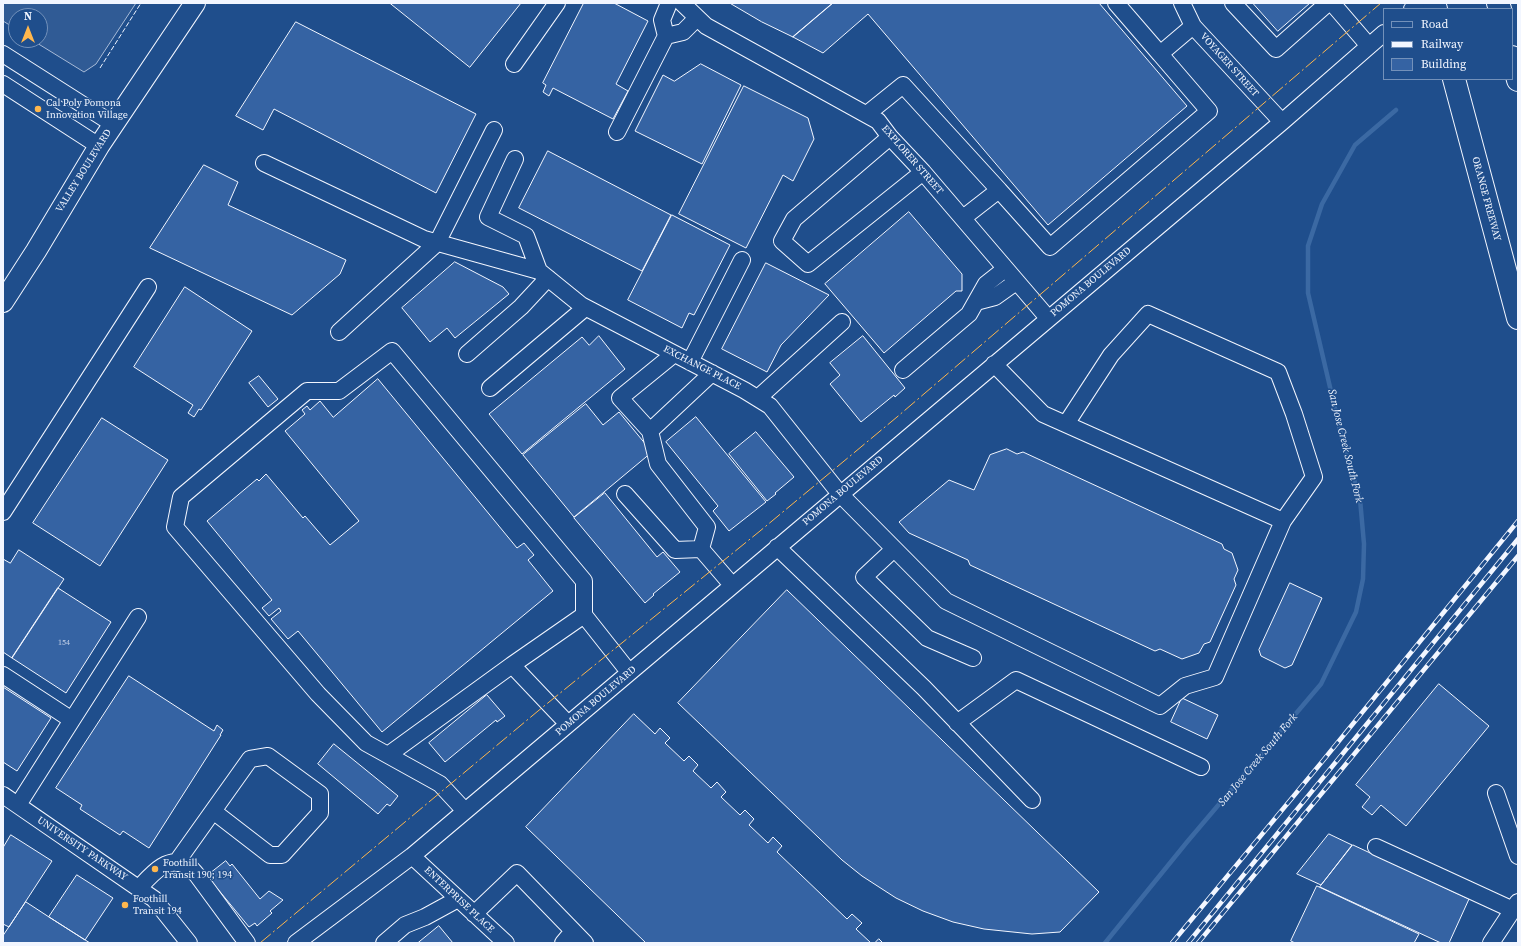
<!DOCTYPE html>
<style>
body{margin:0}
#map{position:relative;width:1521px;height:946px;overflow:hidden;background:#1f4e8c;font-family:"Source Serif 4",serif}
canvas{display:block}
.frame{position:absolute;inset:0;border:4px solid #f2f6ff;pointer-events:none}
.legend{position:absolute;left:1383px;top:8px;width:130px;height:72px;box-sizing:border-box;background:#1f4e8c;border:1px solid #7391ba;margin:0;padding:5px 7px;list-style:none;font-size:12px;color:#f2f6ff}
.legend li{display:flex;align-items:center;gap:8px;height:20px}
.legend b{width:20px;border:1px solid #7391ba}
.north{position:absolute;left:8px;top:8px;width:40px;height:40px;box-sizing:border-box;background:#1f4e8c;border:1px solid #7391ba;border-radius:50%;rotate:0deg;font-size:11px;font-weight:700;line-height:16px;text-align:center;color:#f2f6ff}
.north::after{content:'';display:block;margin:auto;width:14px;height:18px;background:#ffb74d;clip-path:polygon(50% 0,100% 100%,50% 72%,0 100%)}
</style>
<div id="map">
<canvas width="1521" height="946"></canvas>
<div class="frame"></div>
<ul class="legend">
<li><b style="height:5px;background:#1f4e8c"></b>Road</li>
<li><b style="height:5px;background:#f2f6ff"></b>Railway</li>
<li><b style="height:11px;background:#3563a3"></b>Building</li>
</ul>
<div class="north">N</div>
</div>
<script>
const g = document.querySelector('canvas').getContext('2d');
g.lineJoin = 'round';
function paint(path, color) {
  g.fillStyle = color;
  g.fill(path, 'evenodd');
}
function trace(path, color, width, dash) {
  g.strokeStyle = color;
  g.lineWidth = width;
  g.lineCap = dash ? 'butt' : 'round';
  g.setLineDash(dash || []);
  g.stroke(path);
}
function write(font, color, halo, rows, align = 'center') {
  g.font = font + ' "Source Serif 4",serif';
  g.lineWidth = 3;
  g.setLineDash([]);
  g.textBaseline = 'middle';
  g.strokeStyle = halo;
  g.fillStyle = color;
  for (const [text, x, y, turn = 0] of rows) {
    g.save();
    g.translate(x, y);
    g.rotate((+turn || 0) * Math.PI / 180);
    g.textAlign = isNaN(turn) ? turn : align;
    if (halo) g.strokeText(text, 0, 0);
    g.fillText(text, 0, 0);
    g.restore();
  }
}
const parking = new Path2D(`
 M 3,3 L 136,3 L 96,64 L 84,72 L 32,40 L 40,40 L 40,16 L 16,16 L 16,29 L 3,21 Z`);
paint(parking, '#305b95');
trace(parking, '#a8bbd7', 1);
trace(new Path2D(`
 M 1105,943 L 1187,842 L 1321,684 L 1356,612 L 1363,579 L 1364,544 L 1360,499 L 1344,447 L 1308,293 L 1308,246 L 1322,204 L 1355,145 L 1396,110`), '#3b69a3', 4.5);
const building = new Path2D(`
 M 390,3 L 521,3 L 470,67 Z
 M 584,3 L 614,3 L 648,21 L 616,84 L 628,91 L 613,119 L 553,88 L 549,96 L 543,92 L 546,85 L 543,83 Z
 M 730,3 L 833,3 L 793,37 L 762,22 Z
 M 833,3 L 1099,3 L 1187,106 L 1048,225 L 868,14 L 823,53 L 793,37 Z
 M 1253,3 L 1310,3 L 1278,31 Z
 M 296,22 L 476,114 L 436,193 L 274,109 L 263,130 L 236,116 Z
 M 701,64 L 741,85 L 702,164 L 635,131 L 663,75 L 674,81 Z
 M 744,86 L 808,118 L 814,139 L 793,181 L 783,175 L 746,248 L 679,214 Z
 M 548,151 L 671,215 L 642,271 L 519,208 Z
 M 204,165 L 238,182 L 228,205 L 346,260 L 340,274 L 292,315 L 150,248 Z
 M 909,212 L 962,274 L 962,291 L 956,291 L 884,353 L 825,284 Z
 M 672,215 L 730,245 L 694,315 L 689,313 L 682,328 L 628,300 Z
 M 455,262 L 503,287 L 509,294 L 455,338 L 447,328 L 430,342 L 402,308 Z
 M 766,263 L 829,295 L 781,345 L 767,372 L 722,349 Z
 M 185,287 L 252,331 L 201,410 L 199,409 L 194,417 L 188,413 L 193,405 L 134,367 Z
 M 599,336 L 625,369 L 522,454 L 489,414 L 582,337 L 589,345 Z
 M 863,336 L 905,388 L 895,397 L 894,395 L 861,422 L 830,384 L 840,375 L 830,363 Z
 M 259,376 L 278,399 L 268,407 L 249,383 Z
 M 378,379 L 517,548 L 524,543 L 534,555 L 528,560 L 553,591 L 382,732 L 298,631 L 288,639 L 271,619 L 281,611 L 279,608 L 269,616 L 262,608 L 272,600 L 207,521 L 257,479 L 259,481 L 266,474 L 303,518 L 305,516 L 330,545 L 359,521 L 285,431 L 305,414 L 302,410 L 307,406 L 310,410 L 320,401 L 333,417 Z
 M 586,404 L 603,425 L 619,412 L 652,452 L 574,517 L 523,455 Z
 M 696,417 L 766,502 L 729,531 L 713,511 L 718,506 L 666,442 Z
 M 102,418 L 168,460 L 100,566 L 33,523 Z
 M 756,432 L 794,477 L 775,493 L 776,494 L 767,501 L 729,454 Z
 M 1007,449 L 1017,454 L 1023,452 L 1222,544 L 1224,549 L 1232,553 L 1238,570 L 1234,579 L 1236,585 L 1210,642 L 1204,644 L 1199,653 L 1182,659 L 1160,649 L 1155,651 L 970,565 L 968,560 L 909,533 L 899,522 L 949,480 L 974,490 L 990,455 Z
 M 605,493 L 657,557 L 663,552 L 680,572 L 653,594 L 654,595 L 645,603 L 574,518 Z
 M 19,550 L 64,579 L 12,658 L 3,652 L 3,559 L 10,563 Z
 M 1290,583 L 1322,598 L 1292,665 L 1285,668 L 1261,656 L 1259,650 Z
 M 58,588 L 111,622 L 66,693 L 12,658 Z
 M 787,590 L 1099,892 L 1060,932 L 1032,934 L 984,929 L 953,922 L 923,911 L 896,898 L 862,876 L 842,860 L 678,703 Z
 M 129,676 L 214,731 L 217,725 L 223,730 L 220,735 L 221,735 L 149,848 L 123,831 L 120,835 L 80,809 L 82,805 L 56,788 Z
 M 1439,684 L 1489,726 L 1406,826 L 1381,805 L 1372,815 L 1362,807 L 1370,797 L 1356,785 Z
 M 3,687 L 51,718 L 17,771 L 3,762 Z
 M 487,695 L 505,716 L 497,722 L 496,720 L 445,762 L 429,743 Z
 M 1182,698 L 1218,715 L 1207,739 L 1171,722 Z
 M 634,714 L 655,734 L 660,728 L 670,738 L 665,743 L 684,761 L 689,756 L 698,765 L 693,771 L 711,788 L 717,782 L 726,792 L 721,797 L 740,815 L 745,810 L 754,819 L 749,825 L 768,843 L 773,837 L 782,846 L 777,852 L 847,919 L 852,914 L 862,923 L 856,929 L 871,943 L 646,943 L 526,827 Z
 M 334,744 L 398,796 L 390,806 L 387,804 L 378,814 L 318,764 Z
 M 1329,834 L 1352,845 L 1321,885 L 1297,874 Z
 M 11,835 L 52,861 L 9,927 L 3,924 L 3,848 Z
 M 1353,845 L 1469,899 L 1449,943 L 1441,943 L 1320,887 Z
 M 226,861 L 230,866 L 232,864 L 260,899 L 269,891 L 283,900 L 270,911 L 272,913 L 257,926 L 255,923 L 249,927 L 207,876 Z
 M 77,875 L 113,898 L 85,940 L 49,917 Z
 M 1317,886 L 1419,934 L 1414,943 L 1295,943 L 1291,941 Z
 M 26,902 L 49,917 L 90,943 L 3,943 L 3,936 Z
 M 439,926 L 453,943 L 418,943 Z
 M 879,939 L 883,943 L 875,943 Z`);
paint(building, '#3563a3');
trace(building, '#f2f6ff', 1);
const minor = new Path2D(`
 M 669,3 L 662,20 L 666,36 L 683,32 L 697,18
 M 682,3 L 706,26 L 878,121 L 890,137 L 923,172 L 1048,318
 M 1116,3 L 1160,54
 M 1182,3 L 1193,26 L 1282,122
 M 1233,3 L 1276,49 L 1328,3
 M 1332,3 L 1369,46
 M 1412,9 L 1418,3
 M 3,54 L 113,124
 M 514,64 L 557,3
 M 3,84 L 99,146
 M 867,114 L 903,85 L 999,190
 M 617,132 L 666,36
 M 890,137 L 794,219 L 782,241 L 808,264 L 923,172
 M 515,159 L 488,217 L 526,236 L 539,271
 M 264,163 L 424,239 L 539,271 L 581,305 L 744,390 L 770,406 L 840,494 L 946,601 L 1160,706 L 1185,686 L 1215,677 L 1283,521 L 1043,414 L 994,364
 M 963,218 L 999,190 L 1050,247 L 1209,111 L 1160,54 L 1193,26
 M 976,302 L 995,297 L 1016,282
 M 339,332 L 437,243 L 494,130
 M 467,354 L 521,307 L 548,278
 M 674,354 L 620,398 L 650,431 L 658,464 L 707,527 L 701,549 L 732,585
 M 690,362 L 742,260
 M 903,370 L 969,314 L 986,284 L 1005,269
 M 490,388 L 585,308
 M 758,398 L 842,322
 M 1066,424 L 1111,355 L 1148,314 L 1278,372 L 1294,414 L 1314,477 L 1283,521
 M 650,431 L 712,373
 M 625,494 L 675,550 L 701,549
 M 3,512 L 148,287
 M 777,547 L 924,688 L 1032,800
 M 894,549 L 864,577 L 927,638 L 973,658
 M 3,675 L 72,720 L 138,617
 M 957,723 L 1016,680 L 1201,767
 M 568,724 L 512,665 L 584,615
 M 388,755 L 512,665
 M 1496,793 L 1518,856
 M 3,795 L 154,899 L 189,943
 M 18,805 L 72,720
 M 465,811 L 440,784 L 366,743 L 318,694 L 175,527 L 181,497 L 307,391 L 339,391 L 392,351 L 584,581 L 584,615 L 629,672
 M 1376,847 L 1513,910
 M 412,856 L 506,943
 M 176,863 L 250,759 L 268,756 L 320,794 L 320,813 L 282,855 L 270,855 L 213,811
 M 139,888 C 151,875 168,854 187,866 C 191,867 194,872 197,875 L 247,943
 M 474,914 L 517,873 L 585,943
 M 296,943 L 412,856 L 1282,122 L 1384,33
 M 384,943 L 405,925 L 425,917 L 458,899
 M 563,943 L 573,931
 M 1491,943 L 1518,902`);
const major = new Path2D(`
 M 3,302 L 36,251 L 99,146 L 195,3`);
const highway = new Path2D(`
 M 1434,3 L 1436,9
 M 1498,3 L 1500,9
 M 1512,57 L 1518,80
 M 1454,79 L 1518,318`);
trace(minor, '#f2f6ff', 18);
trace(major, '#f2f6ff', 22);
trace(highway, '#f2f6ff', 24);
trace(minor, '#1f4e8c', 16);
trace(major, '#1f4e8c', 20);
trace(highway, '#1f4e8c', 22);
const rail = new Path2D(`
 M 1172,943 L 1321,763 L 1518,521
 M 1188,943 L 1518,539
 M 1198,943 L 1518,556`);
trace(rail, '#f2f6ff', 4.5);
trace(rail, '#1f4e8c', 3, [9]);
trace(new Path2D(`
 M 100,68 L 141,3`), '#f2f6ff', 1, [5, 2]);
trace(new Path2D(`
 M 260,943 L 538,711 L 760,531 L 897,417 L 1381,3`), '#ffb74d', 1, [14, 3, 2, 3]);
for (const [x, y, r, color] of [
 [38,109,4,"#ffb74d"],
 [155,869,4,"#ffb74d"],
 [125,905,4,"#ffb74d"]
]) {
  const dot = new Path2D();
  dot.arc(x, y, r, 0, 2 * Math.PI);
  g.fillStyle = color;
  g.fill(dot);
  trace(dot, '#1f4e8c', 1.5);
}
write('8px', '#c3d1e8', null, [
 ["154",64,643]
]);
write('10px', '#f2f6ff', '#1f4e8c', [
 ["VOYAGER STREET",1229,65,48],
 ["EXPLORER STREET",912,160,49],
 ["VALLEY BOULEVARD",84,171,-58],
 ["ORANGE FREEWAY",1486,199,75],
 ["POMONA BOULEVARD",1091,282,-40],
 ["EXCHANGE PLACE",702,368,27],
 ["POMONA BOULEVARD",843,491,-40],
 ["POMONA BOULEVARD",596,701,-40],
 ["UNIVERSITY PARKWAY",82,849,34],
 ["ENTERPRISE PLACE",459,900,43]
]);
write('10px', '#f2f6ff', '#1f4e8c', [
 ["Cal Poly Pomona",46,103],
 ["Innovation Village",46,115],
 ["Foothill",163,863],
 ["Transit 190; 194",163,875],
 ["Foothill",133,899],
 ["Transit 194",133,911]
], 'left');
write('italic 11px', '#f2f6ff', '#1f4e8c', [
 ["San Jose Creek South Fork",1345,446,76],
 ["San Jose Creek South Fork",1258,760,-50]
]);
</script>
